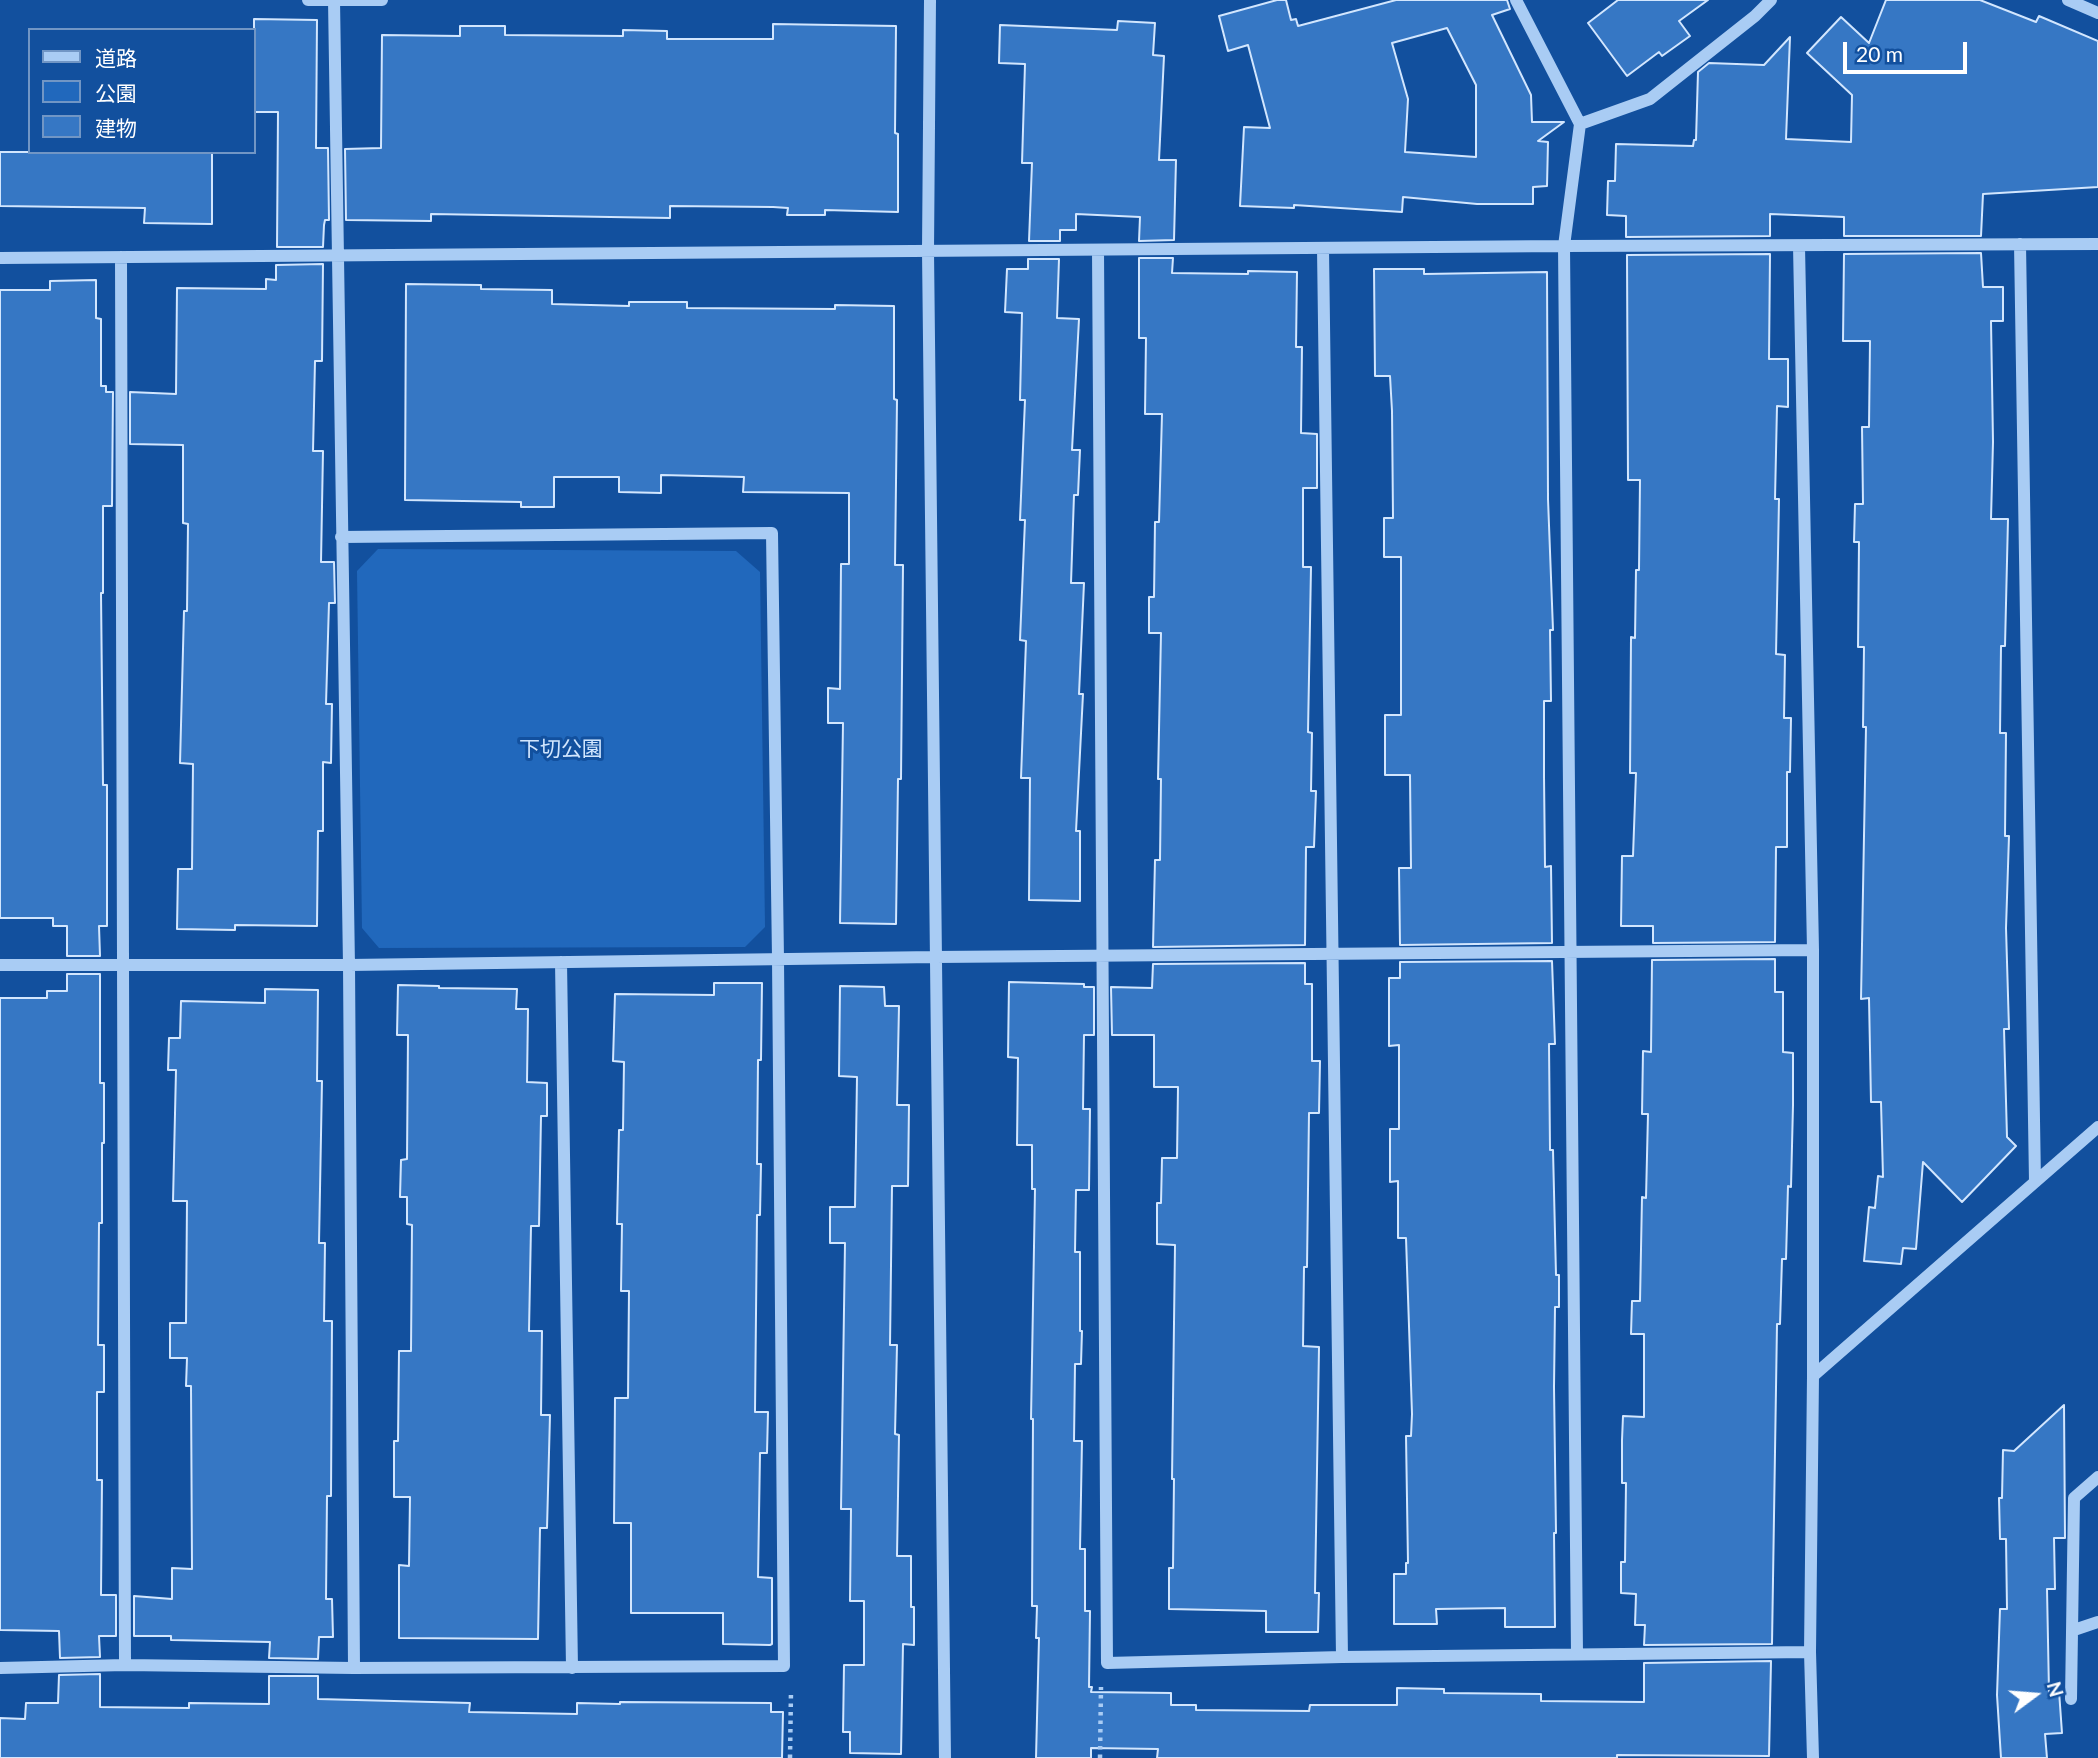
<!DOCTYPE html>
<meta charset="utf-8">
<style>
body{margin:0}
#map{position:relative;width:2098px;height:1758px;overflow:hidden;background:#12509e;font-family:Lato,"Noto Sans JP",sans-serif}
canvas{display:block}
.legend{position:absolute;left:28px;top:28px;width:228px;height:126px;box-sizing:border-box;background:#12509e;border:2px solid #7196c5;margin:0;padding:9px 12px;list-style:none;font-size:21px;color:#fff}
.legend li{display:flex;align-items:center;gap:14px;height:35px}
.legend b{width:35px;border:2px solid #7196c5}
.north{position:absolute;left:2000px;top:1660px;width:70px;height:70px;-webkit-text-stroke:5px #12509e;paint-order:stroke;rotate:74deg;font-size:19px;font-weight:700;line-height:28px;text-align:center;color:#fff}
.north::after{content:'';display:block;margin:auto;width:24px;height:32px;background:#fff;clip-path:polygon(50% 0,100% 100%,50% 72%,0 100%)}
.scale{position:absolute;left:1843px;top:42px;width:124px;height:32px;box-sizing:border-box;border:4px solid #fff;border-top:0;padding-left:9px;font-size:21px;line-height:24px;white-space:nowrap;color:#fff;-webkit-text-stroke:5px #12509e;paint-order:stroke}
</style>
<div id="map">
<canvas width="2098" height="1758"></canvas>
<ul class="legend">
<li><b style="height:9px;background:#a9ccf4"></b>道路</li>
<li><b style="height:19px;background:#2168bc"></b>公園</li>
<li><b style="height:19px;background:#3677c4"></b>建物</li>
</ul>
<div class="north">N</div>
<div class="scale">20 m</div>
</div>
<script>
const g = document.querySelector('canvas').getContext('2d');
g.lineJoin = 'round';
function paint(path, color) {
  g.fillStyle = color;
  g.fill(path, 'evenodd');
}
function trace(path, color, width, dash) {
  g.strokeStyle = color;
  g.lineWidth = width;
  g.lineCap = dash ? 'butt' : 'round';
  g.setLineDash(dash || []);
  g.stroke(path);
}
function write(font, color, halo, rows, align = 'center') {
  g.font = font + ' Lato,"Noto Sans JP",sans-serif';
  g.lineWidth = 6;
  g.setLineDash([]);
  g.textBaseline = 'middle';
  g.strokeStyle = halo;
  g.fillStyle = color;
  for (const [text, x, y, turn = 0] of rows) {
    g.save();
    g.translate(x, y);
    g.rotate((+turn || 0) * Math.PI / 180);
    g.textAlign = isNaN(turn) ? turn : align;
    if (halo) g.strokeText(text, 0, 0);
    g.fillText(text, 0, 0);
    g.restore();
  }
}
paint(new Path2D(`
 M 378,549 L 736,551 L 760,572 L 765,927 L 745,947 L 379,948 L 362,928 L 357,571 Z`), '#2168bc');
const building = new Path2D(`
 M 1277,0 L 1286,0 L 1291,20 L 1296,19 L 1298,26 L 1396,0 L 1507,0 L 1510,9 L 1492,15 L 1531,95 L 1532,122 L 1564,122 L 1538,141 L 1548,142 L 1547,186 L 1533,187 L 1533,204 L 1477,204 L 1403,197 L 1402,212 L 1294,205 L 1294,208 L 1240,206 L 1244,127 L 1270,128 L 1248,45 L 1228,51 L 1219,16 ZM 1447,28 L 1476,85 L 1476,157 L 1405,152 L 1408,99 L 1392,43 Z
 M 1618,0 L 1708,0 L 1679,21 L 1690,36 L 1662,56 L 1659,52 L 1627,76 L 1588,23 Z
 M 1886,0 L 1980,0 L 2036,22 L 2039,16 L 2098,41 L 2098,187 L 1983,194 L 1981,236 L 1844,236 L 1844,217 L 1770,214 L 1770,236 L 1626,237 L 1626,216 L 1607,215 L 1608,181 L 1615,181 L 1616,144 L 1693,146 L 1694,140 L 1696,140 L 1698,72 L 1709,63 L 1764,65 L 1790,37 L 1786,139 L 1851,142 L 1852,95 L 1807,53 L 1841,17 L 1869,43 Z
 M 254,19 L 317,20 L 316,148 L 328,148 L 329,220 L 325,220 L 324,225 L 323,247 L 277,247 L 278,112 L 254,112 Z
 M 1118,21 L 1155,23 L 1153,55 L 1164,56 L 1159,160 L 1176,160 L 1174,240 L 1139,241 L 1140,217 L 1076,214 L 1076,230 L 1060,230 L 1060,241 L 1029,241 L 1032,163 L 1022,163 L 1025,64 L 999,63 L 1000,25 L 1117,30 Z
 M 773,24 L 896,26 L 895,133 L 898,134 L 898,212 L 825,210 L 825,215 L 787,215 L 788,208 L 773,207 L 670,206 L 670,218 L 431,214 L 431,221 L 346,220 L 345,149 L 381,148 L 382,35 L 460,36 L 460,26 L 505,26 L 505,35 L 623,36 L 623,30 L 667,31 L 667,39 L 773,39 Z
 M 0,152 L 212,152 L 212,224 L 144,223 L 145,208 L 0,206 Z
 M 1981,253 L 1983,287 L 2003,287 L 2003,321 L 1991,321 L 1993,442 L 1991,519 L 2008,519 L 2005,646 L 2001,646 L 2000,733 L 2006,733 L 2005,836 L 2009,836 L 2006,928 L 2009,1029 L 2004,1029 L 2007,1137 L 2016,1146 L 1962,1202 L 1923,1162 L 1916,1249 L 1903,1248 L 1901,1264 L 1864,1261 L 1869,1207 L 1875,1208 L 1878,1176 L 1883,1177 L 1881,1102 L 1871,1102 L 1869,998 L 1861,999 L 1866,727 L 1863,727 L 1864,647 L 1858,647 L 1859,542 L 1854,542 L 1855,504 L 1863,504 L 1862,427 L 1869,427 L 1870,341 L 1843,341 L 1844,254 Z
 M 1770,254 L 1769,359 L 1788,359 L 1788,407 L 1777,406 L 1775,499 L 1779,499 L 1778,553 L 1776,654 L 1785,655 L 1784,718 L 1791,718 L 1790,772 L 1787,772 L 1787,847 L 1776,847 L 1775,942 L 1653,943 L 1653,926 L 1621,926 L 1622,856 L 1633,856 L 1636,773 L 1630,773 L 1631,637 L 1635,638 L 1636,570 L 1639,570 L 1640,480 L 1628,480 L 1627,255 Z
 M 1139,258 L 1173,258 L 1172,273 L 1248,274 L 1248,271 L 1297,272 L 1296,347 L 1302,347 L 1301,433 L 1317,434 L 1317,488 L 1303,488 L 1303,567 L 1311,567 L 1308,732 L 1312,733 L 1311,791 L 1316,791 L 1314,847 L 1306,847 L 1305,945 L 1153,947 L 1155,860 L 1160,860 L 1161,779 L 1158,779 L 1161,633 L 1149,633 L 1149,597 L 1154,597 L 1155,522 L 1159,522 L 1162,414 L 1145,414 L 1146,338 L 1139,338 Z
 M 1028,259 L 1059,259 L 1057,318 L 1079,319 L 1072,450 L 1080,450 L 1078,495 L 1074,495 L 1071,583 L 1084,583 L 1079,694 L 1083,694 L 1076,831 L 1080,831 L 1080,901 L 1029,900 L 1030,778 L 1021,778 L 1026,641 L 1020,640 L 1025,520 L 1020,520 L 1025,400 L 1020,400 L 1022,313 L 1005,312 L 1007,269 L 1028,269 Z
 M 323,264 L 322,361 L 315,361 L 313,451 L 323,451 L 321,562 L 334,562 L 335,603 L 329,603 L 326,704 L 332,704 L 331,763 L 323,762 L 323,831 L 318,831 L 317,926 L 235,925 L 235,930 L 177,929 L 178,869 L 192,869 L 193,764 L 180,763 L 184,611 L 187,611 L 188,524 L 183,523 L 183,445 L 130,444 L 130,392 L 176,394 L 177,288 L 266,289 L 266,279 L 276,280 L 276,265 Z
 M 1374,269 L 1424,269 L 1424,274 L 1547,272 L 1548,499 L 1553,630 L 1550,630 L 1551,701 L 1544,701 L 1544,776 L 1545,867 L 1551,866 L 1552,943 L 1400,945 L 1399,868 L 1411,868 L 1410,775 L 1385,775 L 1385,715 L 1401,715 L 1401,557 L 1384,557 L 1384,518 L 1393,518 L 1392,411 L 1390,376 L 1375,376 Z
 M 96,280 L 96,318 L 101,319 L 101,386 L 106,386 L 106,392 L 113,392 L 112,506 L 103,506 L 103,593 L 101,593 L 103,785 L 107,785 L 107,926 L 99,926 L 100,956 L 67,956 L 67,926 L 53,926 L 53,918 L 0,918 L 0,290 L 50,290 L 50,281 Z
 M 406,284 L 481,285 L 481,289 L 552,290 L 552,304 L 629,306 L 629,302 L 687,302 L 687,308 L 835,309 L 835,305 L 894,306 L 894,399 L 897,400 L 895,565 L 903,565 L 901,779 L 898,779 L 896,924 L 840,923 L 843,723 L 828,723 L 828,688 L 840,689 L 841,564 L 849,564 L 849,493 L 743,492 L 744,477 L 661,475 L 661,493 L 619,492 L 619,477 L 554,477 L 554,507 L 521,507 L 521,502 L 405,500 Z
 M 1775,959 L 1775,992 L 1783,992 L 1783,1052 L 1793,1053 L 1793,1105 L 1791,1187 L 1788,1186 L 1786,1259 L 1782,1259 L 1780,1324 L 1777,1324 L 1772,1644 L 1644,1645 L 1645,1625 L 1635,1625 L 1636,1594 L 1621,1593 L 1621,1562 L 1625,1562 L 1626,1483 L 1622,1483 L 1622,1440 L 1623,1416 L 1644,1417 L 1644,1334 L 1631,1334 L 1632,1301 L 1640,1301 L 1642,1197 L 1646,1198 L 1648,1114 L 1642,1114 L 1643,1051 L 1651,1052 L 1652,960 Z
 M 1552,961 L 1555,1044 L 1549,1044 L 1550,1150 L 1553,1150 L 1556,1275 L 1559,1275 L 1559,1307 L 1555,1307 L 1554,1387 L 1556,1533 L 1554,1533 L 1555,1627 L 1505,1627 L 1505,1608 L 1436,1609 L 1437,1624 L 1394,1624 L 1394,1574 L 1406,1574 L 1406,1563 L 1408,1563 L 1406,1436 L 1411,1436 L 1412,1414 L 1406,1238 L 1398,1238 L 1398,1181 L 1390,1182 L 1390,1129 L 1399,1129 L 1399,1045 L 1389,1046 L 1389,978 L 1400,978 L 1400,962 Z
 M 1305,963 L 1305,984 L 1312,984 L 1312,1061 L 1320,1061 L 1319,1113 L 1309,1113 L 1307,1267 L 1304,1267 L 1303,1346 L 1319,1347 L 1315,1593 L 1319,1593 L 1318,1632 L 1266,1632 L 1266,1611 L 1169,1609 L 1169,1568 L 1173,1568 L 1174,1479 L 1172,1479 L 1175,1245 L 1157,1244 L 1157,1203 L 1161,1203 L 1162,1158 L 1177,1158 L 1178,1087 L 1154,1087 L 1154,1035 L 1112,1035 L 1111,987 L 1152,988 L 1153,964 Z
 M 67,974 L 100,974 L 100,1083 L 104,1083 L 104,1143 L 102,1143 L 102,1223 L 99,1223 L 98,1345 L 104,1345 L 104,1392 L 97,1392 L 97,1480 L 102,1480 L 101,1595 L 116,1595 L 116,1636 L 99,1636 L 100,1657 L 60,1658 L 59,1631 L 0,1630 L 0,998 L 47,998 L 47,991 L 67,991 Z
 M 1009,982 L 1084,984 L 1084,987 L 1094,987 L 1094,1035 L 1084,1035 L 1083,1109 L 1090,1109 L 1089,1190 L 1076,1190 L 1075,1252 L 1080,1252 L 1080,1331 L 1082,1331 L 1081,1364 L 1075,1364 L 1074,1441 L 1082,1441 L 1080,1549 L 1085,1549 L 1085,1611 L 1090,1611 L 1089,1687 L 1092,1687 L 1091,1692 L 1171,1693 L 1171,1705 L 1196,1705 L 1196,1710 L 1309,1711 L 1310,1705 L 1397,1705 L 1397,1688 L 1444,1689 L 1444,1693 L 1541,1694 L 1541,1701 L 1644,1702 L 1644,1663 L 1771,1661 L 1769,1756 L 1617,1755 L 1617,1758 L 1157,1758 L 1158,1749 L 1091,1748 L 1091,1758 L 1036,1758 L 1039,1638 L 1036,1638 L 1037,1606 L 1032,1606 L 1033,1419 L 1031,1419 L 1035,1189 L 1032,1189 L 1032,1145 L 1017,1145 L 1018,1058 L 1008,1057 Z
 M 714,983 L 762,983 L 761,1060 L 758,1060 L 757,1164 L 761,1164 L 760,1215 L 757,1215 L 755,1412 L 768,1412 L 767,1453 L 760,1453 L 758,1577 L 772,1578 L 772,1644 L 770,1645 L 723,1644 L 723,1613 L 631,1613 L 631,1523 L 614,1523 L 615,1398 L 628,1398 L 629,1291 L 621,1291 L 622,1224 L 617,1224 L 619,1130 L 623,1130 L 624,1062 L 613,1061 L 615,994 L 714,995 Z
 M 398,985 L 439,986 L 439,988 L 517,989 L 516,1009 L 528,1009 L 527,1082 L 547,1083 L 547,1116 L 541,1116 L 539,1226 L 531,1226 L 529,1331 L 542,1331 L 541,1415 L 550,1415 L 547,1528 L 540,1528 L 538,1639 L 399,1638 L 399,1565 L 409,1566 L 410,1497 L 394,1497 L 394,1441 L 398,1441 L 399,1351 L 411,1351 L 412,1225 L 407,1224 L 407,1197 L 400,1197 L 401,1160 L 407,1159 L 408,1035 L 397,1035 Z
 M 840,986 L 884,987 L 885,1006 L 899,1006 L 897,1105 L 909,1105 L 908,1186 L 892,1186 L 890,1345 L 897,1345 L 895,1434 L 899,1435 L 897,1556 L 911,1556 L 911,1607 L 914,1607 L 914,1645 L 903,1644 L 901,1754 L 850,1753 L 850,1732 L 843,1732 L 844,1665 L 864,1665 L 864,1601 L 850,1601 L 851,1509 L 841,1509 L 845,1243 L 830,1243 L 830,1207 L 855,1207 L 857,1077 L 839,1076 Z
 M 265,989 L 318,990 L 317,1081 L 322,1081 L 319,1243 L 325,1243 L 324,1321 L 332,1321 L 331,1496 L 327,1496 L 326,1599 L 332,1599 L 333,1637 L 319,1637 L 318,1659 L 269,1658 L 270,1642 L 171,1640 L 171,1636 L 134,1636 L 134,1596 L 172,1599 L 172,1568 L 192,1569 L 191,1386 L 186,1386 L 187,1358 L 170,1358 L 170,1323 L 186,1323 L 187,1201 L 173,1201 L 176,1070 L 168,1070 L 169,1038 L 180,1038 L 181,1001 L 265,1003 Z
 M 2064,1405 L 2065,1538 L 2054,1538 L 2055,1589 L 2047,1589 L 2049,1692 L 2059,1691 L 2062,1733 L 2045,1734 L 2047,1758 L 2001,1758 L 1997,1695 L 2000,1609 L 2007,1609 L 2006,1539 L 2000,1539 L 1999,1498 L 2002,1498 L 2003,1450 L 2014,1451 Z
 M 100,1674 L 100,1707 L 189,1708 L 189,1703 L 269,1704 L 269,1676 L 318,1676 L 318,1699 L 470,1703 L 469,1712 L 577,1714 L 577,1703 L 620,1704 L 620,1702 L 771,1703 L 771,1712 L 783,1712 L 782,1758 L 0,1758 L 0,1718 L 25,1719 L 26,1703 L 58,1703 L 59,1675 Z`);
paint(building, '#3677c4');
trace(building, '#d2e6fe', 2);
trace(new Path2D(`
 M 790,1758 L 791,1691
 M 1100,1758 L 1101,1687`), '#a9ccf4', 4.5, [3.5, 5]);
trace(new Path2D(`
 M 308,0 L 382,0
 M 334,0 L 349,965 L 354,1668
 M 930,0 L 928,251 L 945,1758
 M 1516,0 L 1580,124 L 1564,246 L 1577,1654
 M 2068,0 L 2098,13
 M 1580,124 L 1650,99 L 1755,16 L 1771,0
 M 2020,244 L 2035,1182
 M 1799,246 L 1813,950 L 1813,1376
 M 1323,249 L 1342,1657
 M 1098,250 L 1107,1663 L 1342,1657 L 1810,1652
 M 121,257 L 125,1665
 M 0,258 L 1564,246 L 2098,244
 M 561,962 L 572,1668
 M 0,965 L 349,965 L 935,957 L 1813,950
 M 2074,1630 L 2098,1622
 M 0,1668 L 125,1665 L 354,1668 L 784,1666 L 778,959 L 772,533 L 341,537
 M 2071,1699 L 2074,1498 L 2098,1477
 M 1813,1758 L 1810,1652 L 1813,1376 L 2098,1127`), '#a9ccf4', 12);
write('21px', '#d2e6fe', '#12509e', [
 ["下切公園",561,749]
]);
</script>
